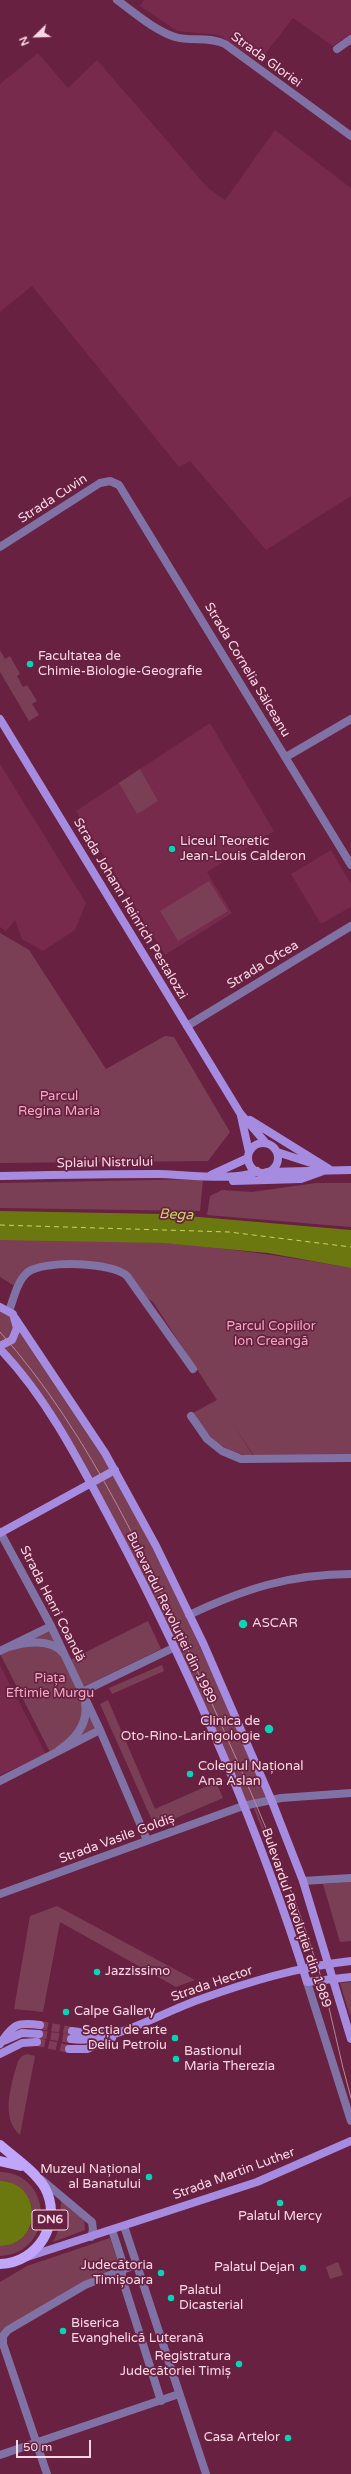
<!DOCTYPE html>
<meta charset="utf-8">
<style>
body{margin:0}
#map{position:relative;width:351px;height:2474px;overflow:hidden;background:#682140;font-family:"Varela Round",sans-serif}
canvas{display:block}
.north{position:absolute;left:16px;top:16px;width:40px;height:40px;-webkit-text-stroke:3px #682140;paint-order:stroke;rotate:247deg;font-size:11px;font-weight:700;line-height:16px;text-align:center;color:#fbd7e3}
.north::after{content:'';display:block;margin:auto;width:14px;height:18px;background:#fbd7e3;clip-path:polygon(50% 0,100% 100%,50% 72%,0 100%)}
.scale{position:absolute;left:16px;top:2440px;width:75px;height:18px;box-sizing:border-box;border:2px solid #fbd7e3;border-top:0;padding-left:5px;font-size:12px;line-height:14px;white-space:nowrap;color:#fbd7e3;-webkit-text-stroke:3px #682140;paint-order:stroke}
</style>
<div id="map">
<canvas width="351" height="2474"></canvas>
<div class="north">N</div>
<div class="scale">50 m</div>
</div>
<script>
const g = document.querySelector('canvas').getContext('2d');
g.lineJoin = 'round';
function paint(path, color) {
  g.fillStyle = color;
  g.fill(path, 'evenodd');
}
function trace(path, color, width, dash) {
  g.strokeStyle = color;
  g.lineWidth = width;
  g.lineCap = dash ? 'butt' : 'round';
  g.setLineDash(dash || []);
  g.stroke(path);
}
function write(font, color, halo, rows, align = 'center') {
  g.font = font + ' "Varela Round",sans-serif';
  g.lineWidth = 3.5;
  g.setLineDash([]);
  g.textBaseline = 'middle';
  g.strokeStyle = halo;
  g.fillStyle = color;
  for (const [text, x, y, turn = 0] of rows) {
    g.save();
    g.translate(x, y);
    g.rotate((+turn || 0) * Math.PI / 180);
    g.textAlign = isNaN(turn) ? turn : align;
    if (halo) g.strokeText(text, 0, 0);
    g.fillText(text, 0, 0);
    g.restore();
  }
}
paint(new Path2D(`
 M 144,0 L 351,0 L 351,33 L 333,46 L 293,18 L 259,62 L 219,35 L 177,31 L 140,6 Z
 M 38,53 L 68,88 L 97,60 L 208,188 L 225,200 L 275,130 L 351,188 L 351,496 L 266,550 L 190,461 L 179,467 L 32,286 L 0,312 L 0,84 Z
 M 210,723 L 274,831 L 207,872 L 232,913 L 165,955 L 76,811 Z
 M 0,764 L 86,903 L 75,930 L 43,951 L 22,939 L 15,920 L 6,931 L 0,927 Z
 M 331,850 L 351,884 L 351,907 L 321,924 L 291,874 Z
 M 0,1665 L 46,1754 L 0,1775 Z`), '#772a4b');
paint(new Path2D(`
 M 0,650 L 5,659 L 10,656 L 20,674 L 17,676 L 23,687 L 27,685 L 37,701 L 32,704 L 39,715 L 29,721 L 0,672 Z
 M 140,769 L 158,801 L 137,814 L 119,783 Z
 M 209,881 L 228,911 L 178,941 L 160,911 Z
 M 0,933 L 29,950 L 106,1069 L 165,1036 L 174,1037 L 230,1132 L 208,1161 L 0,1163 Z
 M 203,1179 L 200,1211 L 0,1208 L 0,1183 Z
 M 316,1183 L 351,1183 L 351,1227 L 207,1215 L 210,1196 L 222,1190 L 252,1192 Z
 M 0,1240 C 118,1234 235,1247 351,1268 L 351,1455 L 254,1456 L 231,1421 L 254,1457 C 221,1451 211,1439 191,1414 L 217,1400 L 153,1302 C 139,1294 138,1286 127,1277 C 111,1262 59,1267 37,1268 L 16,1287 L 0,1277 Z
 M 0,1310 C 13,1316 15,1322 12,1336 L 0,1343 Z
 M 19,1327 L 89,1432 L 110,1469 L 92,1480 L 2,1349 L 13,1343 Z
 M 114,1474 C 170,1579 220,1687 268,1797 L 245,1803 L 93,1485 Z
 M 148,1621 L 161,1649 L 79,1689 L 97,1729 L 50,1752 L 0,1654 L 50,1630 L 66,1662 Z
 M 162,1665 L 164,1671 L 112,1694 L 109,1688 Z
 M 108,1700 L 155,1809 L 216,1782 L 223,1798 L 155,1827 L 100,1704 Z
 M 256,1808 L 284,1879 L 282,1879 L 254,1809 Z
 M 351,1882 L 351,1941 L 340,1942 L 323,1884 Z
 M 57,1906 L 195,1980 L 176,1987 L 60,1922 L 43,2012 L 14,2009 L 30,1916 Z
 M 351,1982 L 351,2011 L 350,2016 L 340,1983 Z
 M 27,2054 L 35,2056 L 20,2135 C 0,2117 11,2086 18,2061 L 22,2056 Z
 M 0,2172 C 54,2173 55,2254 0,2256 L 0,2246 C 43,2246 44,2184 0,2181 Z
 M 61,2200 L 84,2218 L 85,2230 L 53,2242 L 60,2227 Z
 M 110,2238 L 119,2266 L 88,2280 L 0,2336 L 0,2282 L 27,2266 Z
 M 338,2262 L 343,2275 L 330,2279 L 326,2267 Z`), '#7b3f55');
paint(new Path2D(`
 M 0,1211 L 164,1214 L 351,1230 L 351,1268 L 268,1253 L 163,1243 L 0,1240 Z
 M 0,2181 C 43,2182 43,2246 0,2246 Z`), '#6b7810');
trace(new Path2D(`
 M 0,1225 L 229,1232 L 351,1247`), '#c4d85c', 1, [5, 4]);
trace(new Path2D(`
 M 40,2025 L 72,2031
 M 39,2034 L 71,2039
 M 37,2042 L 69,2049`), '#7e3c58', 8, [8, 4]);
trace(new Path2D(`
 M 117,0 C 135,13 154,30 175,37 C 191,42 209,36 225,44 L 351,136
 M 337,49 L 351,39
 M 0,547 L 100,483 L 110,481 L 119,485 L 351,865
 M 286,757 L 351,719
 M 187,1026 L 351,926
 M 9,1311 C 14,1298 17,1281 28,1272 C 44,1260 113,1262 127,1276 L 193,1369
 M 191,1416 L 207,1439 L 222,1451 L 241,1459 L 351,1458
 M 0,1532 L 51,1626 L 100,1730 L 147,1840
 M 189,1615 C 244,1589 290,1574 351,1574
 M 9,1647 C 25,1642 51,1638 63,1653
 M 0,1651 L 51,1626
 M 59,1750 C 80,1736 92,1717 82,1692 L 173,1648
 M 0,1781 L 100,1730
 M 303,1881 L 351,1878
 M 0,1894 L 243,1806 L 281,1798 L 351,1793
 M 307,1982 L 351,2121
 M 42,2180 L 92,2222 L 93,2230 L 91,2237
 M 124,2226 L 206,2474
 M 112,2230 L 122,2261 L 122,2278 L 161,2401
 M 0,2455 L 179,2394
 M 47,2474 L 3,2344 L 3,2336 L 8,2330 L 85,2285 L 137,2264`), '#8172a6', 8);
trace(new Path2D(`
 M 0,719 L 240,1113 L 266,1143
 M 241,1116 L 249,1152
 M 250,1120 L 329,1169
 M248 1158a15 15 0 1 1 30 0a15 15 0 1 1-30 0Z
 M 277,1152 L 317,1165
 M 267,1172 L 351,1170
 M 211,1175 L 248,1158
 M 0,1176 C 53,1175 105,1174 158,1174 C 182,1174 238,1182 257,1171
 M 233,1181 L 301,1179 L 329,1169
 M 0,1307 L 13,1314 L 17,1328 L 12,1340 L 0,1346
 M 15,1318 L 105,1453 L 156,1546 L 204,1645 L 271,1799 L 303,1881 L 351,2039
 M 0,1349 C 48,1399 81,1465 113,1525 C 190,1671 258,1825 307,1982 L 351,1977
 M 0,1533 L 115,1470
 M 72,2031 L 86,2033 L 110,2031
 M 71,2039 C 109,2045 161,2013 198,2000 C 248,1982 297,1967 351,1961
 M 1,2042 L 22,2033 L 39,2034
 M 0,2044 C 13,2024 17,2022 40,2025
 M 69,2049 L 87,2049 L 112,2038
 M 0,2054 L 22,2043 L 37,2042
 M 27,2257 L 257,2182 L 351,2141`), '#a68ce0', 8);
trace(new Path2D(`
 M 0,2145 C 15,2158 35,2171 45,2188 C 63,2222 38,2263 0,2264
 M 0,2161 L 21,2166`), '#bfa6fb', 10);
trace(new Path2D(`
 M 0,1332 C 91,1434 153,1572 209,1697 C 249,1787 290,1879 320,1974 C 332,2014 339,2057 351,2098`), '#b9859a', 1);
for (const [x, y, r, color] of [
 [30,664,4,"#03d5b6"],
 [172,849,4,"#03d5b6"],
 [243,1624,5,"#03d5b6"],
 [269,1729,5,"#03d5b6"],
 [190,1774,4,"#03d5b6"],
 [97,1972,4,"#03d5b6"],
 [66,2012,4,"#03d5b6"],
 [175,2038,4,"#03d5b6"],
 [176,2059,4,"#03d5b6"],
 [149,2177,4,"#03d5b6"],
 [280,2203,4,"#03d5b6"],
 [303,2268,4,"#03d5b6"],
 [161,2273,4,"#03d5b6"],
 [171,2298,4,"#03d5b6"],
 [63,2331,4,"#03d5b6"],
 [239,2364,4,"#03d5b6"],
 [288,2438,4,"#03d5b6"]
]) {
  const dot = new Path2D();
  dot.arc(x, y, r, 0, 2 * Math.PI);
  g.fillStyle = color;
  g.fill(dot);
  trace(dot, '#682140', 1.5);
}
for (const [x, y, w] of [
 [50,2220,36]
]) {
  const box = new Path2D();
  box.roundRect(x - w / 2, y - 10, w, 20, 3);
  g.fillStyle = '#682140';
  g.fill(box);
  trace(box, '#fbd7e3', 1);
}
write('bold 12px', '#fbd7e3', null, [
 ["DN6",50,2220]
]);
write('13px', '#fbd7e3', '#682140', [
 ["Strada Gloriei",266,60,36],
 ["Strada Cuvin",53,499,-33],
 ["Strada Cornelia Sălceanu",247,670,59],
 ["Strada Johann Heinrich Pestalozzi",130,909,59],
 ["Strada Ofcea",263,965,-31],
 ["Splaiul Nistrului",105,1163,-1],
 ["Strada Henri Coandă",52,1604,63],
 ["Bulevardul Revoluției din 1989",171,1618,64],
 ["Strada Vasile Goldiș",117,1839,-20],
 ["Bulevardul Revoluției din 1989",296,1918,71],
 ["Strada Hector",212,1984,-19],
 ["Strada Martin Luther",234,2174,-20]
]);
write('13px', '#fbd7e3', '#682140', [
 ["Facultatea de",38,657],
 ["Chimie-Biologie-Geografie",38,672],
 ["Liceul Teoretic",180,842],
 ["Jean-Louis Calderon",180,857],
 ["ASCAR",252,1624],
 ["Clinica de",260,1722,"right"],
 ["Oto-Rino-Laringologie",260,1737,"right"],
 ["Colegiul Național",198,1767],
 ["Ana Aslan",198,1782],
 ["Jazzissimo",105,1972],
 ["Calpe Gallery",74,2012],
 ["Secția de arte",167,2031,"right"],
 ["Deliu Petroiu",167,2046,"right"],
 ["Bastionul",184,2052],
 ["Maria Therezia",184,2067],
 ["Muzeul Național",141,2170,"right"],
 ["al Banatului",141,2185,"right"],
 ["Palatul Mercy",280,2217,"center"],
 ["Judecătoria",153,2266,"right"],
 ["Timișoara",153,2281,"right"],
 ["Palatul Dejan",295,2268,"right"],
 ["Palatul",179,2291],
 ["Dicasterial",179,2306],
 ["Biserica",71,2324],
 ["Evanghelică Luterană",71,2339],
 ["Registratura",231,2357,"right"],
 ["Judecătoriei Timiș",231,2372,"right"],
 ["Casa Artelor",280,2438,"right"]
], 'left');
write('13px', '#f2aac2', '#682140', [
 ["Parcul",59,1097],
 ["Regina Maria",59,1112],
 ["Parcul Copiilor",271,1327],
 ["Ion Creangă",271,1342],
 ["Piața",50,1679],
 ["Eftimie Murgu",50,1694]
]);
write('italic 14px', '#c4d85c', '#682140', [
 ["Bega",176,1215,2]
]);
</script>
